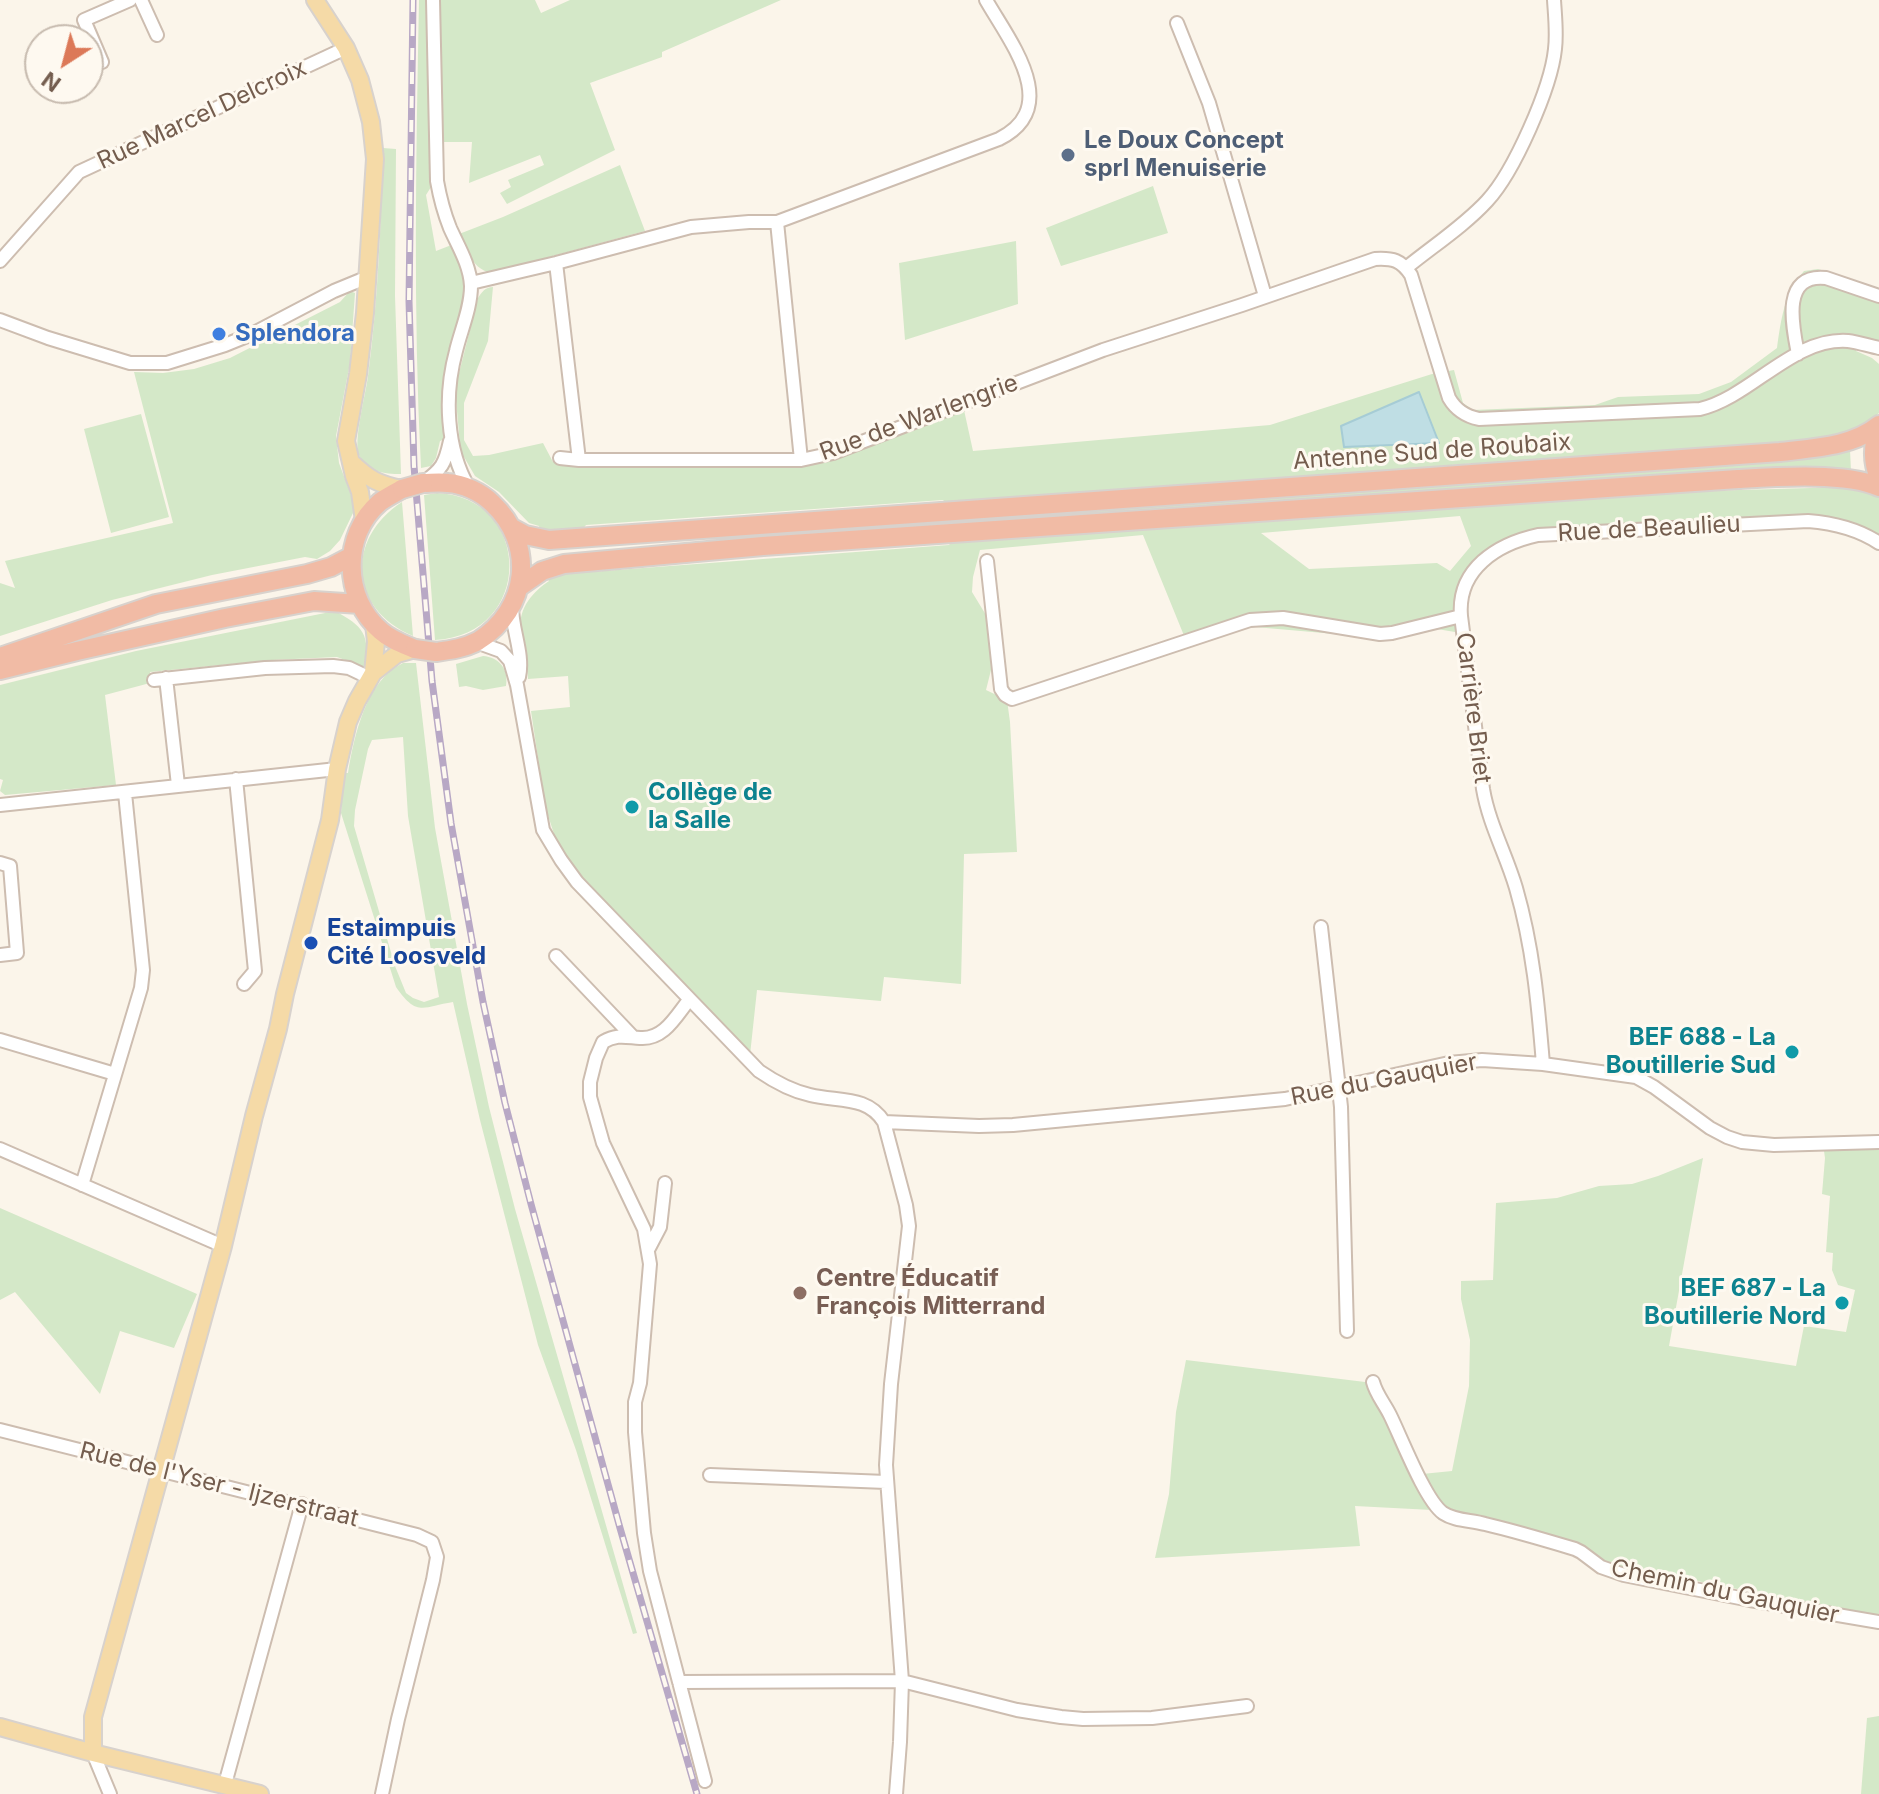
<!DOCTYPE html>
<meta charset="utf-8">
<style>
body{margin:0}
#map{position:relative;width:1879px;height:1794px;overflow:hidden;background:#fbf5ea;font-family:Inter,sans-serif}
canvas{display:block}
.north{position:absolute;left:24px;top:24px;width:80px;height:80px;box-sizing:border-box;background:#fef9f0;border:2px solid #c7bbaf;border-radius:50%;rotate:216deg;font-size:22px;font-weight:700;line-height:32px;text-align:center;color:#745d4e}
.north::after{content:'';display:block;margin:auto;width:28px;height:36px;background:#dc7958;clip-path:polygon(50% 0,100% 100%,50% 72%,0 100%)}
</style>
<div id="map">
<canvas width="1879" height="1794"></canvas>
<div class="north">N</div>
</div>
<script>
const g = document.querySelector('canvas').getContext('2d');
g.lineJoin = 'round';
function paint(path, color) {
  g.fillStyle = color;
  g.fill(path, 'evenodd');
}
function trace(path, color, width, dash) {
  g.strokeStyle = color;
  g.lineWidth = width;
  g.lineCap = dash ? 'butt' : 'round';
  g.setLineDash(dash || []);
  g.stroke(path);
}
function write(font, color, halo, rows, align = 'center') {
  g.font = font + ' Inter,sans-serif';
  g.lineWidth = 6;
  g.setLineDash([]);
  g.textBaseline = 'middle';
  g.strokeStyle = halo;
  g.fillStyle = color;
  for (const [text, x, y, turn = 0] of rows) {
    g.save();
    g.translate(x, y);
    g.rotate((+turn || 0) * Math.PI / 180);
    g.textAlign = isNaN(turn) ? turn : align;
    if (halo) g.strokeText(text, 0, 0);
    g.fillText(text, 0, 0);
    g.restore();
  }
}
paint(new Path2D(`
 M 419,0 L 429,0 L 431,187 L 426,195 L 436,251 L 454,244 C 460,263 467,284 463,305 C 462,315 457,324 454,334 C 445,372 440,399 445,439 L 440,441 L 436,458 L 431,466 L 421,468 C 413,312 416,156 419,0 Z
 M 436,0 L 535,0 L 541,13 L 570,0 L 781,0 L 662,52 L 662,57 L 590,83 L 615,150 L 507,204 L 500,193 L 511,187 L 508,180 L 544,165 L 540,155 L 469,183 L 472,142 L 439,142 Z
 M 383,148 L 396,149 L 395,296 L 401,474 C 384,474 367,472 359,455 C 353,441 366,393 368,376 C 378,301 381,224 383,148 Z
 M 620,165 L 645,231 L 490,273 C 471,267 467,250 459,234 L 503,217 Z
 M 1153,186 L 1168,233 L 1061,266 L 1046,228 Z
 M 1016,241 L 1018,304 L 905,340 L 899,263 Z
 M 1818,269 L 1879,289 L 1879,344 L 1860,338 L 1856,351 L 1872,358 L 1879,364 L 1879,413 L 1867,424 L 1846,436 L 1745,447 L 1464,464 L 948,505 L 943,500 L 586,525 L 582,530 L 540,531 L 539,526 L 529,523 L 499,492 L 475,476 L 464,457 L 461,456 L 455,389 L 478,298 C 482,292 485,287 493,287 L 488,341 L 464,403 L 464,440 L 473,456 L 489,455 L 543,443 L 553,462 L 782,467 L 812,464 L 851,453 L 964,410 L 973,451 L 1270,425 L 1432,374 L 1454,370 L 1463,403 L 1473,410 L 1595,405 L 1618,397 L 1699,394 L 1731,382 L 1777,348 C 1781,320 1784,293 1804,271 Z
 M 350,291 L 355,293 L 350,363 L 336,436 L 339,463 L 354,503 L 353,513 L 340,540 L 330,551 L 317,559 L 305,557 L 212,575 L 112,600 L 0,636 L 0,583 L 15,588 L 5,561 L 173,523 L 134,372 L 163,373 L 194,369 L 230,358 L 340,302 Z
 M 141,414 L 169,517 L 111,533 L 84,429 Z
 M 1850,449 L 1851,472 L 1786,469 L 1695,473 L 1534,486 L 988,523 L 988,514 Z
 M 1846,487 L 1874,494 L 1879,498 L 1879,550 L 1851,535 L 1821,527 L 1546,538 C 1519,546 1478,557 1470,588 C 1466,601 1468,614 1468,626 L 1455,632 L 1431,628 L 1358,636 L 1255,627 L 1234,630 L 1187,643 L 1143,535 L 980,550 L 973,577 L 972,592 L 989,620 L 991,670 L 986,690 L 1007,700 L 1010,722 L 1017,852 L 964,854 L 961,984 L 884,977 L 881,1001 L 757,990 L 750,1055 L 577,872 L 567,858 L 554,834 L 545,806 L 531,711 L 570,707 L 568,676 L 528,679 C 527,668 527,657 526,647 C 525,640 522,634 521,628 C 518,608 534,591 549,581 L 548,578 L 552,575 L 584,569 L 590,572 L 949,545 L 952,541 L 1667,492 ZM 1460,516 L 1471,546 L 1450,571 L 1437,563 L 1309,569 L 1261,533 Z
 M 437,493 C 533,497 535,635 435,640 L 424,495 Z
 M 402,502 L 413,636 C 349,609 345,539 402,502 Z
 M 335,611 C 363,626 371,635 364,667 L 337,657 L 272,660 L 150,672 L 150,683 L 105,695 L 116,785 L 5,795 L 0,791 L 3,780 L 0,779 L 0,685 L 136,651 Z
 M 483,656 C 499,657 509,669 506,686 L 483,690 L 466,686 L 459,687 L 456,664 Z
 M 403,663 L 416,663 L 435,828 L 467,1004 L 489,1107 L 515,1209 L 637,1633 L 633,1634 L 576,1450 L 538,1345 L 480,1120 L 453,1002 C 422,1007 417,1017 396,987 L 341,813 L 344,773 L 348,773 C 354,736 366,680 403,663 ZM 403,737 L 408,816 L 439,997 L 424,1002 L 413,998 L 406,993 L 395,966 L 354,826 L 355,810 L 368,749 L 372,740 Z
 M 1879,1148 L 1879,1617 L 1606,1563 L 1587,1548 L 1446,1512 L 1422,1474 L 1452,1471 L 1469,1386 L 1470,1340 L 1461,1299 L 1461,1281 L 1493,1280 L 1496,1203 L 1557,1198 L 1599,1186 L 1632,1184 L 1658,1176 L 1703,1158 L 1669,1346 L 1796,1366 L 1804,1326 L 1846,1332 L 1855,1290 L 1838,1285 L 1832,1270 L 1833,1253 L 1826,1252 L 1830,1196 L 1822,1194 L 1825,1158 L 1824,1151 Z
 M 0,1208 L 197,1294 L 174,1348 L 120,1331 L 100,1394 L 15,1292 L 0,1300 Z
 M 1186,1360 L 1365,1382 L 1432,1510 L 1355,1506 L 1360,1546 L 1155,1558 L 1169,1494 L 1176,1412 Z
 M 1879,1716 L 1879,1794 L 1861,1794 L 1867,1718 Z`), '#d4e8c8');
const water = new Path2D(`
 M 1419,392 L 1439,443 L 1344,447 L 1341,426 Z`);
paint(water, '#bfdee4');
trace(water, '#a6ccd5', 2);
const minor = new Path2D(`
 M 141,0 L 157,35
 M 433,0 L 437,181 C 440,198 444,213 450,228 C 458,246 470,265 471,286 C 471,308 461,330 456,351 C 444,395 446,449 469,488
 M 1177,23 L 1209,103 L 1265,296
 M 102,62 L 84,20 L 130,0
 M 777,222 L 801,460
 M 0,261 L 79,172 L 346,48
 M 556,263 L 579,460
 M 1406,268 C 1433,246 1464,226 1487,201 C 1514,172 1551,88 1555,49 C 1557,33 1555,16 1554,0
 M 471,283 L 556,263 L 691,227 L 749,222 L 777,222 L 999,139 C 1063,107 1010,42 986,0
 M 0,320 L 48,338 L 130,363 L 167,363 L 225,345 L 252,334 L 334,291 L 368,277
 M 1798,354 C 1793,328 1780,273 1826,278 L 1879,296
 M 560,458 L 579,460 L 801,460 L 833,453 L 1103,350 L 1242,305 L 1375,259 C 1393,258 1401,260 1411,275 L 1449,398 C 1456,410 1465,416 1479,419 L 1700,409 C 1751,397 1793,337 1848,341 C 1858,342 1869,346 1879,348
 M 423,483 C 442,469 445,464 450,441
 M 987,561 L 1001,689 L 1005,695 L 1012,699 L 1250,620 L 1283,618 L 1380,634 L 1392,633 L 1461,616 L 1483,789 C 1489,824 1506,854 1516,888 C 1533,947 1538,1003 1543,1064
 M 512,607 C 512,630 524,654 519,677
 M 1461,616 C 1457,569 1497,544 1538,535 L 1808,521 C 1833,523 1858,529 1879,543
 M 476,642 L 501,651 L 510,661 L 517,685 L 543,830 L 561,860 L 577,882 L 759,1071 C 775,1082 792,1091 810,1095 C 838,1102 867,1095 884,1122 L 906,1205 L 909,1226 L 891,1384 L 886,1465 L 902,1681 L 900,1742 L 896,1794
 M 166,678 L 178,785
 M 154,680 L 265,668 L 333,666 L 349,668 L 370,678
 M 236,779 L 255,971 L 244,984
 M 0,805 L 337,769
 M 0,863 L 10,866 L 17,953 L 0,955
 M 1321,927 L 1341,1107 L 1347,1331
 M 556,956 L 632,1036
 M 689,1000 C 676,1016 664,1040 640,1038 C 625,1037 617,1034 603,1042 L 596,1058 L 590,1082 L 590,1097 L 603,1143 L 644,1229 L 650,1264 L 640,1383 L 635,1402 L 635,1432 L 644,1533 L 650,1571 L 705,1781
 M 0,1040 L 115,1074
 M 884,1122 L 979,1126 L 1013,1125 L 1285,1099 L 1449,1063 L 1482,1060 L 1543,1064 L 1636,1077 L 1654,1087 L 1710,1128 L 1727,1137 L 1742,1142 L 1774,1145 L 1879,1142
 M 0,1149 L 223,1246
 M 82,1185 L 141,988 L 143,970 L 125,793
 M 649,1248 L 660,1227 L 665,1183
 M 1373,1382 C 1376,1394 1384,1403 1390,1415 C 1401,1437 1425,1500 1443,1513 C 1455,1521 1471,1520 1485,1524 C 1515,1531 1545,1540 1575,1549 L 1581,1552 L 1601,1567 L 1624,1575 L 1750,1600 L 1879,1622
 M 0,1430 L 417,1535 L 432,1542 L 437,1557 L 433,1580 L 398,1719 L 382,1794
 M 710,1475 L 886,1482
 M 679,1682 L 902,1681 L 1017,1710 L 1061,1717 L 1083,1719 L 1152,1718 L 1247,1706
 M 93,1753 L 110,1794
 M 225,1784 L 302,1504`);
const major = new Path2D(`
 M 315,0 L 346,48 L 360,80 L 371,122 L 375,159 L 365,313 L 358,374 L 346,441 L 354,476 L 360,492 L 364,521
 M 351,462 C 369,479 377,484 402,489
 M 373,673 L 376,642 L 374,624
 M 0,1727 L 93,1753 L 260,1794
 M 93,1753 L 93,1717 L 223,1246 L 254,1116 L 278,1029 L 285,994 L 330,820 L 337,769 L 348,722 L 357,701 L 373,673 L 397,654 L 415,649`);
const highway = new Path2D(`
 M 1879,429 C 1872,446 1872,461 1879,478
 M 423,483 C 431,483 439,482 448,483 C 463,484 481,492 492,503 C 536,544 529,609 478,641 C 465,648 451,650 436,652
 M 402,489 C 395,493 387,497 380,502 C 341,535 343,599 381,631 C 391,640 403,644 415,649
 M 512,528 L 525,535 L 549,540 L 1780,452 C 1813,448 1852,447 1879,425
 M 519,587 L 542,571 L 564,564 L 763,546 L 1738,479 C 1774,477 1848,472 1879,487
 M 0,657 L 156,604 L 307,574 L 331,567 L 352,556
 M 0,670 L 77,651 L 225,618 L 314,601 L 360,604`);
trace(minor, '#cdbdb0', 16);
trace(major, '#d8d2cd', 20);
trace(highway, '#d8d2cd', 22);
trace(minor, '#fff', 12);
trace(major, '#f5daa7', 16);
trace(highway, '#f1bba5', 18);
const rail = new Path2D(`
 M 413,0 L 409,301 L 414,466 L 432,681 L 451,823 L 483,1002 L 505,1103 L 531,1204 L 620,1528 L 697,1794`);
trace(rail, '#b8a8c5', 7);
trace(rail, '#fef9f0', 4, [12]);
const highwayBridge = new Path2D(`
 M 402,489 L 423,483
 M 415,649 L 436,652`);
trace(highwayBridge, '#d8d2cd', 22, []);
trace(highwayBridge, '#f1bba5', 18);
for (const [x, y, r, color] of [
 [1068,155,8,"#5c6f8a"],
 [219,334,8,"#3f7fe0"],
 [632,807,8,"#0f9aa8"],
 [311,943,8,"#1a4fb4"],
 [1792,1052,8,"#0f9aa8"],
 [800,1293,8,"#8d6e63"],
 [1842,1303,8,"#0f9aa8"]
]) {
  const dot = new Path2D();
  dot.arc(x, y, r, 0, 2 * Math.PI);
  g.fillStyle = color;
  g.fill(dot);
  trace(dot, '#fef9f0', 3);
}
write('24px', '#745d4e', '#fef9f0', [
 ["Rue Marcel Delcroix",202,115,-25],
 ["Rue de Warlengrie",919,418,-20],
 ["Antenne Sud de Roubaix",1432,452,-4],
 ["Rue de Beaulieu",1649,529,-3],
 ["Carrière Briet",1473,708,83],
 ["Rue du Gauquier",1384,1080,-11],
 ["Rue de l'Yser - Ijzerstraat",219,1485,14],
 ["Chemin du Gauquier",1725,1592,12]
]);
write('bold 24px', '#4e5e75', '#fef9f0', [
 ["Le Doux Concept",1084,141],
 ["sprl Menuiserie",1084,169]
], 'left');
write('bold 24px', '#366cbe', '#fef9f0', [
 ["Splendora",235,334]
], 'left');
write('bold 24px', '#0d838f', '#fef9f0', [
 ["Collège de",648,793,"left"],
 ["la Salle",648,821,"left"],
 ["BEF 688 - La",1776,1038],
 ["Boutillerie Sud",1776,1066],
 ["BEF 687 - La",1826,1289],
 ["Boutillerie Nord",1826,1317]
], 'right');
write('bold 24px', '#164399', '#fef9f0', [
 ["Estaimpuis",327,929],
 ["Cité Loosveld",327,957]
], 'left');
write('bold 24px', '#785e54', '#fef9f0', [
 ["Centre Éducatif",816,1279],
 ["François Mitterrand",816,1307]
], 'left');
</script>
